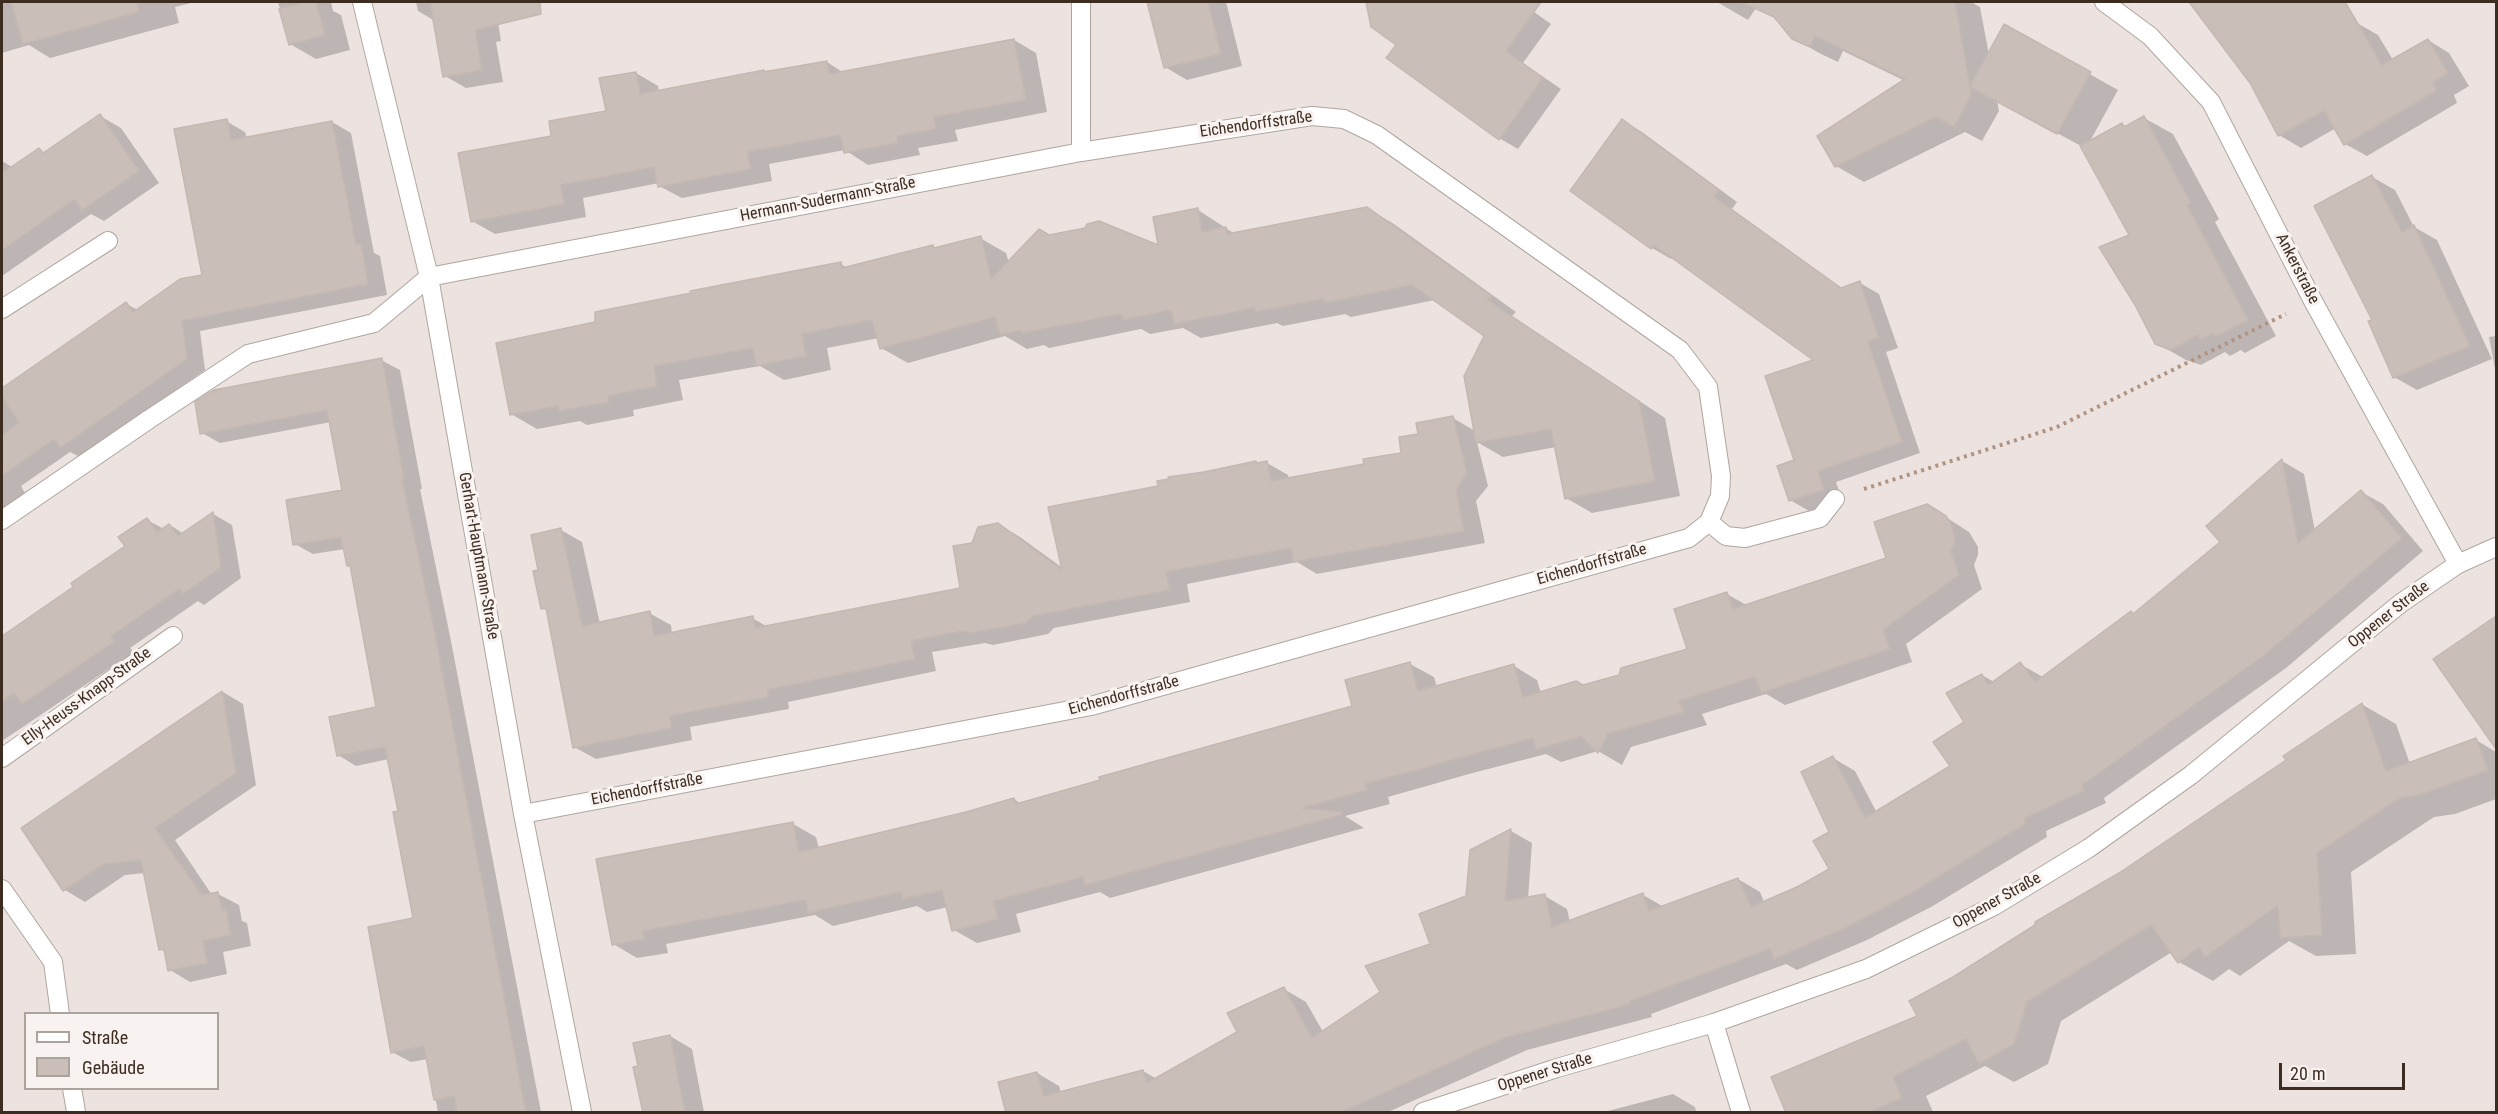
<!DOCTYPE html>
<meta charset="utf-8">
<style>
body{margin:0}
#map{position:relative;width:2498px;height:1114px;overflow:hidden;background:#ece3e0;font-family:"Roboto Condensed",sans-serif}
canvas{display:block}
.frame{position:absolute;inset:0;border:3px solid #3d2d20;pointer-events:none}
.legend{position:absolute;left:24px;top:1012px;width:195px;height:78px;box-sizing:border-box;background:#f8f2f1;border:2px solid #ada39d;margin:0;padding:8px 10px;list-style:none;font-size:18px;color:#3d2d20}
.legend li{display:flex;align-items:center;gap:12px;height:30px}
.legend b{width:30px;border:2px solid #ada39d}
.scale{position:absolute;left:2279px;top:1063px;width:126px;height:27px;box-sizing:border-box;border:3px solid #3d2d20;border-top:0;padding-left:8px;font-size:18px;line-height:21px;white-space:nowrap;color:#3d2d20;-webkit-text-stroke:4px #f8f2f1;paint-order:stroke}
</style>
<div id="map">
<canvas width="2498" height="1114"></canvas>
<div class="frame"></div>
<ul class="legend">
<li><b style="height:8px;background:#fff"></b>Straße</li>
<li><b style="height:16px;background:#c9beb8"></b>Gebäude</li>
</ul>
<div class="scale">20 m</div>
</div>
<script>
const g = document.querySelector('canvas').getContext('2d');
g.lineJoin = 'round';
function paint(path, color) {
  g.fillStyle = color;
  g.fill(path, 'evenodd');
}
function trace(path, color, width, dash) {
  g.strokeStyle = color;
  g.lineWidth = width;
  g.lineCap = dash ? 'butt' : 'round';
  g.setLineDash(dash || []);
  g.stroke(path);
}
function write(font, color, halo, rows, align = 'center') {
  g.font = font + ' "Roboto Condensed",sans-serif';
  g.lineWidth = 6;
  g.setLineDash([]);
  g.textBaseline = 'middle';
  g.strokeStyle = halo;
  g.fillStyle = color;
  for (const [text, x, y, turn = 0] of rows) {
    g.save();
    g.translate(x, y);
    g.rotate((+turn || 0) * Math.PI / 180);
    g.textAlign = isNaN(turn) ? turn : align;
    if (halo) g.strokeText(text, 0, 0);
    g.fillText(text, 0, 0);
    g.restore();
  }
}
paint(new Path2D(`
 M 2,2 L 195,2 L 175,7 L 179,23 L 50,58 L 29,45 L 2,53 Z
 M 278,2 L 331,2 L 333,11 L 341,15 L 350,50 L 316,59 L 290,44 Z
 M 416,2 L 518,2 L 519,6 L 496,10 L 501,41 L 496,42 L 503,82 L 466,88 L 445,76 L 435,21 L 418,11 Z
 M 1149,2 L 1226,2 L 1242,66 L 1187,80 L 1165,67 Z
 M 1368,2 L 1520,2 L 1551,24 L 1523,63 L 1561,89 L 1518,149 L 1499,138 L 1398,45 L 1372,26 Z
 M 1717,2 L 1971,2 L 1980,7 L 1989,55 L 2004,26 L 2118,90 L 2089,143 L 2122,124 L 2127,127 L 2144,118 L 2173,134 L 2219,219 L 2215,222 L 2276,336 L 2245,353 L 2241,350 L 2230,356 L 2225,352 L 2201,365 L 2186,360 L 2156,343 L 2131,236 L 2083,147 L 1997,101 L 1999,111 L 1982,141 L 1965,132 L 1864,182 L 1836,166 L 1905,81 L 1843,51 L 1838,62 L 1821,54 L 1793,38 L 1776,17 L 1758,5 L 1748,20 Z
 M 2186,2 L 2345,2 L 2355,22 L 2378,35 L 2393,60 L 2428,40 L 2449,53 L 2469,86 L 2454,95 L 2457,103 L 2367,156 L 2345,144 L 2336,128 L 2301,148 L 2279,135 L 2252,82 L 2196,7 Z
 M 1014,40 L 1036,53 L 1047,112 L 955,130 L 958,141 L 918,148 L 920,155 L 868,165 L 845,150 L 769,164 L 772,181 L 682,198 L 659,186 L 659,183 L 583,198 L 586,217 L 495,234 L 472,221 L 553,137 L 607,112 L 636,73 L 658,86 L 659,92 L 764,71 L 827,62 L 844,73 Z
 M 100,116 L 121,128 L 159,183 L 104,221 L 91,214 L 2,276 L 2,161 L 12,167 L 39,150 L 45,154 Z
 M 226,121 L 245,132 L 247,139 L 332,122 L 351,133 L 374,253 L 380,256 L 387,295 L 200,331 L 205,370 L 80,457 L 70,452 L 21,486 L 25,493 L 2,510 L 2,389 L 126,304 L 138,310 L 204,276 Z
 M 1623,121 L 1642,132 L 1737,202 L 1732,209 L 1843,289 L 1860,283 L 1879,294 L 1898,348 L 1886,352 L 1920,453 L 1836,482 L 1842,500 L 1809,511 L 1790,500 L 1816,361 L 1673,257 L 1671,259 L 1652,248 L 1572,191 Z
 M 2372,177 L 2395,190 L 2414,227 L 2437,240 L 2492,359 L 2417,390 L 2394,377 L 2374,321 Z
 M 1367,208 L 1394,224 L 1516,312 L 1512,316 L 1665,418 L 1680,496 L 1592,513 L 1566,498 L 1556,447 L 1503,457 L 1477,442 L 1488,486 L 1476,501 L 1485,543 L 1317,574 L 1297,562 L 1187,584 L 1190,602 L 1054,628 L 1048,634 L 993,645 L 985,643 L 932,652 L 936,671 L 788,702 L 789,709 L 690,727 L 692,740 L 596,759 L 574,747 L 548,611 L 542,608 L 540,571 L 561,530 L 582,542 L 600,624 L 649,613 L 671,625 L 672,634 L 752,618 L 768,627 L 962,589 L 973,544 L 998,524 L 1020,537 L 1064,569 L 1160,488 L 1204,474 L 1256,463 L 1267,463 L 1288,475 L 1289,480 L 1365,466 L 1403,454 L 1419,435 L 1453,418 L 1475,431 L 1486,336 L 1435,300 L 1351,317 L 1345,314 L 1283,326 L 1277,323 L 1201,338 L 1183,328 L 1150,334 L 1141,329 L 1049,348 L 1044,345 L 1027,349 L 1005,336 L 908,363 L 881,348 L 879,338 L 827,348 L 831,370 L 784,380 L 760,366 L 679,380 L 683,400 L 633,410 L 634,416 L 587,425 L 580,421 L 537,429 L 511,414 L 596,323 L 841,264 L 847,268 L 933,246 L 937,249 L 980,238 L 1006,253 L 1009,263 L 1049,236 L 1160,247 L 1198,210 L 1235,234 Z
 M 2496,336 L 2496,374 L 2489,337 Z
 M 381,360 L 400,370 L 422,489 L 420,489 L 451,641 L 541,1112 L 438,1112 L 428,1059 L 411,1062 L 392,1052 L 414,920 L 399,812 L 389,759 L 356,766 L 338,755 L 377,708 L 352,568 L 348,566 L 345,549 L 313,554 L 295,544 L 344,491 L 331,422 L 220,443 L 202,433 Z
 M 2282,461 L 2304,474 L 2315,531 L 2361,492 L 2383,504 L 2423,551 L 2286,668 L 2104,798 L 2106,803 L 2046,831 L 2047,837 L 1931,907 L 1867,940 L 1797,970 L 1786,964 L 1651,1014 L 1652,1017 L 1527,1050 L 1388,1112 L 1007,1112 L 1037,1073 L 1059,1086 L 1061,1093 L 1143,1071 L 1157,1079 L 1239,1033 L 1284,989 L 1306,1002 L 1323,1032 L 1382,993 L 1432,945 L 1468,897 L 1511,831 L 1532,843 L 1528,899 L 1545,896 L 1567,909 L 1570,922 L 1643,895 L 1664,907 L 1738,879 L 1760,892 L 1764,902 L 1831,870 L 1833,758 L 1855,771 L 1877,813 L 1953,766 L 1982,675 L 1994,682 L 2020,664 L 2043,677 L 2131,613 L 2135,615 L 2222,542 Z
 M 1927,505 L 1969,532 L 1978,547 L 1978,555 L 1974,565 L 1982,589 L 1906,644 L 1912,662 L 1785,705 L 1766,694 L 1702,714 L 1707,725 L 1631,747 L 1622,765 L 1598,751 L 1561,762 L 1546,754 L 1469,774 L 1388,797 L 1390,804 L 1345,816 L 1364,828 L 1110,898 L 1100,892 L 1016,914 L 1021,932 L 977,943 L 954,930 L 948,907 L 927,912 L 917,906 L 833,926 L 815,915 L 666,944 L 668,953 L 637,958 L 613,944 L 793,824 L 816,837 L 819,849 L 967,814 L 1014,799 L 1021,804 L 1354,707 L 1410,664 L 1434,677 L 1437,687 L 1514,666 L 1537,680 L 1541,693 L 1583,687 L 1620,676 L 1689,650 L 1727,594 L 1748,606 L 1888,559 ZM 949,887 L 950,889 L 903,899 L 903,898 Z
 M 213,514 L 232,525 L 241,578 L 204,605 L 198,601 L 130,648 L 134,652 L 2,741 L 2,638 L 76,587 L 127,547 L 147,520 L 164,529 L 170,525 L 184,534 Z
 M 2496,618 L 2496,722 L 2436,659 Z
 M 223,692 L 243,704 L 256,785 L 175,840 L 212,895 L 218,894 L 239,905 L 242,921 L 247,923 L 251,946 L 223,952 L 227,974 L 190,982 L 170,970 L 165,952 L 160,949 L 145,873 L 125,875 L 85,902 L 65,890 L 23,829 Z
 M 2363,705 L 2396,724 L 2410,764 L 2476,740 L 2496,752 L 2496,799 L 2455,814 L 2434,817 L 2351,872 L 2356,954 L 2316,956 L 2289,941 L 2240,976 L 2229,969 L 2213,981 L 2179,962 L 2172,952 L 2061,1021 L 2048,1064 L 2014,1082 L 1985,1066 L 1926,1096 L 1933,1112 L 1787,1112 L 1919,1017 L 1954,978 L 2083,898 L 2288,761 Z
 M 670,1036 L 692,1049 L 704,1112 L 643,1112 L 635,1068 L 639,1067 Z
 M 1673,1094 L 1695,1107 L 1696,1112 L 1604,1112 Z`), '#0003');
const building = new Path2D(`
 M 11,2 L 137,2 L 139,12 L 23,44 Z
 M 304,2 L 316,2 L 325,35 L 289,45 L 279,9 Z
 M 430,2 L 540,2 L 541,14 L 475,30 L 482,70 L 443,77 Z
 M 1147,2 L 1208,2 L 1221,54 L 1164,68 Z
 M 1366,2 L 1541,2 L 1506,51 L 1543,78 L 1499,140 L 1386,58 L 1396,45 L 1371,27 Z
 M 1741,2 L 1955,2 L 1970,86 L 2004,24 L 2091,72 L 2057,134 L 1970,87 L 1971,95 L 1954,127 L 1936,117 L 1835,167 L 1817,136 L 1905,79 L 1815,36 L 1810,47 L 1792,39 L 1774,17 Z
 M 2189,2 L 2345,2 L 2382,65 L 2428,39 L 2448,73 L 2433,82 L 2436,91 L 2344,145 L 2324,111 L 2278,136 L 2250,83 Z
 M 1014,39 L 1026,100 L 934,117 L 936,129 L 897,136 L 898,143 L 844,153 L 841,135 L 747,152 L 751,169 L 658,187 L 654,167 L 561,185 L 564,204 L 471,222 L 458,153 L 551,136 L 549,121 L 606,111 L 599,78 L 636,72 L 640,94 L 764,70 L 764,72 L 827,61 L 829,74 Z
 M 100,114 L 139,171 L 82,210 L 75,199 L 2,250 L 2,173 L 39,148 L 43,153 Z
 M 2144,116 L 2191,203 L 2187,205 L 2248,320 L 2215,337 L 2213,333 L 2200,340 L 2198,335 L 2171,350 L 2155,344 L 2135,305 L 2099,247 L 2129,235 L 2080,146 L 2122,123 L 2124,127 Z
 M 227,119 L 231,140 L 332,121 L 356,245 L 361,244 L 368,284 L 182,321 L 187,359 L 60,448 L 54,439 L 2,476 L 2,435 L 19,423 L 2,396 L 2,388 L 126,302 L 133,312 L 180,279 L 202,275 L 174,129 Z
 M 1622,119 L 1719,190 L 1714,197 L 1841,288 L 1860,281 L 1879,338 L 1868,342 L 1902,442 L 1818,471 L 1824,490 L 1789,501 L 1777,466 L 1794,460 L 1765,376 L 1813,360 L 1654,245 L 1651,249 L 1570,191 Z
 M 2372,175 L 2402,232 L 2414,225 L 2470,346 L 2393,378 L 2368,321 L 2372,320 L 2314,206 Z
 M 1367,207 L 1492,296 L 1487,300 L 1639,401 L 1655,481 L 1565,499 L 1551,429 L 1476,443 L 1464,376 L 1484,336 L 1412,285 L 1324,303 L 1323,299 L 1255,312 L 1255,308 L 1174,324 L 1171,310 L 1123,320 L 1121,314 L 1022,333 L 1021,330 L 1000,335 L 995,317 L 880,349 L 872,320 L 802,334 L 806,356 L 756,366 L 753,348 L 654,366 L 657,386 L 608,396 L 609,402 L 559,411 L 558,406 L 510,415 L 496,343 L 595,322 L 595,312 L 691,293 L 690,291 L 841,262 L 842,268 L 933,245 L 934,248 L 981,236 L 991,279 L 1039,229 L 1049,235 L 1085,228 L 1087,224 L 1099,221 L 1158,245 L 1153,217 L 1198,208 L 1202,232 L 1226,227 L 1227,234 Z
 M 382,358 L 404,479 L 402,479 L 434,629 L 526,1113 L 457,1113 L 454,1096 L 434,1100 L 424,1046 L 391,1053 L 368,927 L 413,918 L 393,812 L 398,811 L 385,747 L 337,756 L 329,717 L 376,707 L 350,565 L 347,566 L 341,537 L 293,545 L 286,500 L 342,490 L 327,410 L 200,434 L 195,402 L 214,390 Z
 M 1453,416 L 1467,473 L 1456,489 L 1464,531 L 1294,562 L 1291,548 L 1166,572 L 1170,590 L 1033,616 L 1026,623 L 970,633 L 963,631 L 911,641 L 915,659 L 767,690 L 769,697 L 669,716 L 672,728 L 573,748 L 546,608 L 541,609 L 533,571 L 538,570 L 531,535 L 561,528 L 582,626 L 650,611 L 654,636 L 753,616 L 755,628 L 960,588 L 953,546 L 972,543 L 978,527 L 998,523 L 1062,570 L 1048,507 L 1158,486 L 1157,481 L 1169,479 L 1168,477 L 1204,472 L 1256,461 L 1256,463 L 1267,461 L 1271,481 L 1364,464 L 1363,459 L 1401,453 L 1399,437 L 1418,434 L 1416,423 Z
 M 2282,459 L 2298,543 L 2361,490 L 2402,538 L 2263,656 L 2082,785 L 2084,790 L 2024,819 L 2025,824 L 1908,895 L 1845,928 L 1774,959 L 1770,949 L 1630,1001 L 1630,1004 L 1504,1038 L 1340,1113 L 1006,1113 L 998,1082 L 1037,1072 L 1044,1096 L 1143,1070 L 1147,1083 L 1237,1032 L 1227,1013 L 1284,987 L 1312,1038 L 1380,992 L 1365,966 L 1430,944 L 1419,914 L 1466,896 L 1470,850 L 1511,829 L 1505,901 L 1545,894 L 1552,927 L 1643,893 L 1649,911 L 1738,878 L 1751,907 L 1799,886 L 1829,869 L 1813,841 L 1829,832 L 1801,772 L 1833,756 L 1865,818 L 1950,766 L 1933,742 L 1964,722 L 1946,693 L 1982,674 L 1988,685 L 2020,662 L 2035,682 L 2131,611 L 2133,614 L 2220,542 L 2206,526 Z
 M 1927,504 L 1946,516 L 1951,523 L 1955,541 L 1951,551 L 1959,575 L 1883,630 L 1890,649 L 1761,693 L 1755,677 L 1679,701 L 1684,712 L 1608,734 L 1598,753 L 1581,736 L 1536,750 L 1533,738 L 1445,762 L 1365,784 L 1367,790 L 1302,808 L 1341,812 L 1341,815 L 1085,885 L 1083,877 L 993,901 L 998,919 L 952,931 L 942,890 L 902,899 L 901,892 L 808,913 L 806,900 L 643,931 L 645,939 L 612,945 L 596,859 L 793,822 L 799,852 L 966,812 L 1014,798 L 1016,804 L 1100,780 L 1099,777 L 1352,706 L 1345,680 L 1410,662 L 1418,691 L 1514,664 L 1523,697 L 1576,681 L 1583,685 L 1619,675 L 1621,668 L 1687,649 L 1674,609 L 1727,592 L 1733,609 L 1886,558 L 1874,522 Z
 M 213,512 L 221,567 L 183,594 L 179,589 L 111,636 L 115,641 L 22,704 L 14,693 L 2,702 L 2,636 L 73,587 L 71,583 L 125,546 L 118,537 L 147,518 L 157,532 L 169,524 L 178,536 Z
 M 2496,616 L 2496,749 L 2433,659 Z
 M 222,691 L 236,773 L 155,828 L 202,895 L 218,892 L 222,909 L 226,910 L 231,935 L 203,941 L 207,963 L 168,971 L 164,949 L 159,950 L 141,860 L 104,864 L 63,891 L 21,828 Z
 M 2362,703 L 2386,771 L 2476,738 L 2488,770 L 2420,795 L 2400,798 L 2317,853 L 2322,935 L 2280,938 L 2278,905 L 2205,957 L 2199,947 L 2178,963 L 2151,925 L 2027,1002 L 2014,1044 L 1979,1064 L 1966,1039 L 1893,1077 L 1902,1098 L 1867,1113 L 1786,1113 L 1771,1077 L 1917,1016 L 1909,1001 L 1953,977 L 2035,925 L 2035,922 L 2119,873 L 2286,760 L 2283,756 Z
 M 670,1035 L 685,1113 L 643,1113 L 633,1067 L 638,1066 L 633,1043 Z`);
paint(building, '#c9beb8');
trace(building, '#c5b8b2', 1.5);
const service = new Path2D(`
 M 148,420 L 248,354 L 374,323 L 429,277`);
const minor = new Path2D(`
 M 362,2 L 429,277 L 523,814 L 582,1112
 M 2104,2 L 2150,36 L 2211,102 L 2313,301 L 2458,564
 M 429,277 L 1081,152 L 1081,2
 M 2,309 L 108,241
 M 2,520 L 148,420
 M 1709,522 L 1726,536 L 1745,538 L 1820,518 L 1835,499
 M 2,758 L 173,636
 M 523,814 L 1091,706 L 1689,538 L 1709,522 L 1720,496 L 1721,476 L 1708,387 L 1680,350 L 1377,135 L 1344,119 L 1312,116 L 1081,152
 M 2,889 L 53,962 L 60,1014
 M 1714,1023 L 1741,1112
 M 72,1088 L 76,1112`);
const tertiary = new Path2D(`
 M 1423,1112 L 1557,1068 L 1714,1023 L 1866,969 L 1994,906 L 2089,848 L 2191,775 L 2401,603 L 2458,564 L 2496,547`);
trace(service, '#b0a59f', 20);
trace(minor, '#b0a59f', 20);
trace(tertiary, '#b0a59f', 20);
trace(new Path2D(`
 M 1864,489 L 2057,427 L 2286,314`), '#b09380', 4, [3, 4.5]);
trace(service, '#fff', 18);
trace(minor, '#fff', 18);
trace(tertiary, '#fff', 18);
write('16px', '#3d2d20', '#f8f2f1', [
 ["Eichendorffstraße",1256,125,-8],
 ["Hermann-Sudermann-Straße",828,200,-11],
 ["Ankerstraße",2297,269,63],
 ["Gerhart-Hauptmann-Straße",478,556,80],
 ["Eichendorffstraße",1592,565,-16],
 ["Oppener Straße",2389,615,-38],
 ["Eichendorffstraße",1124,696,-15],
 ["Elly-Heuss-Knapp-Straße",87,697,-36],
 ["Eichendorffstraße",647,790,-11],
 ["Oppener Straße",1997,901,-29],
 ["Oppener Straße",1545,1073,-17]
]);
</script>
